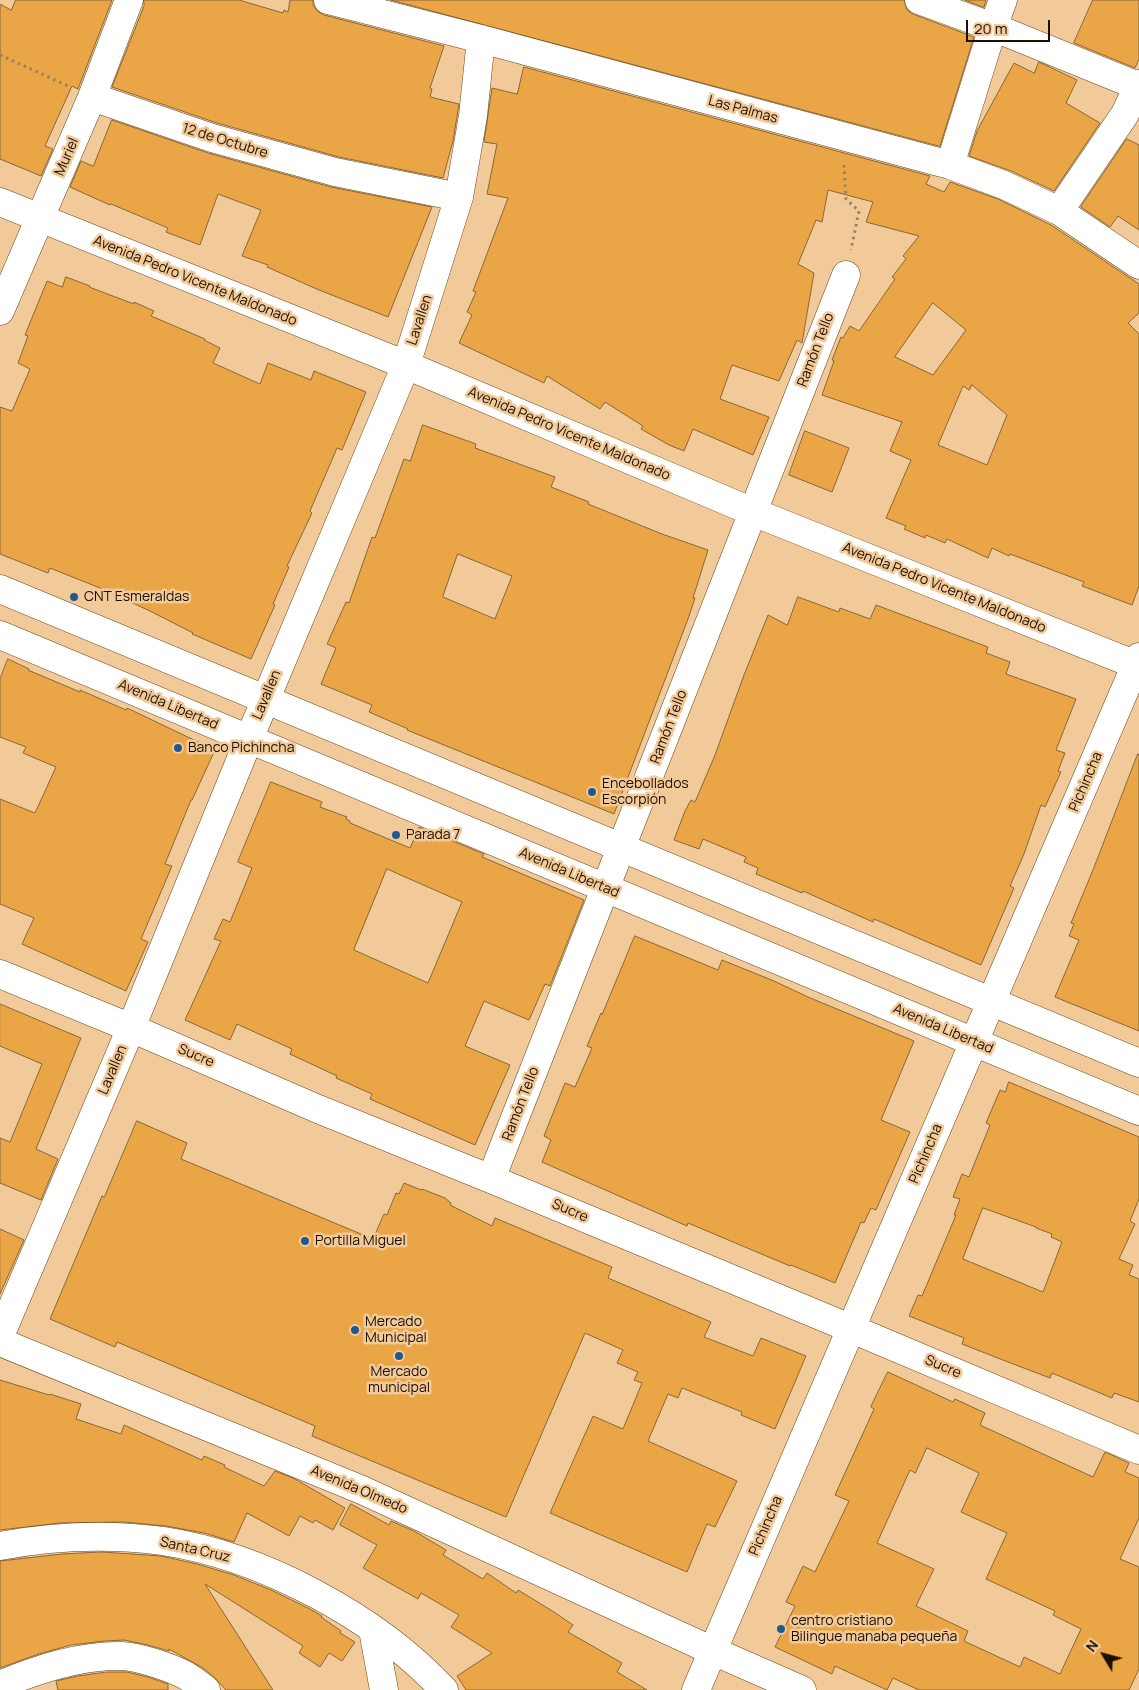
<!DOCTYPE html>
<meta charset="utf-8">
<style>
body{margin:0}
#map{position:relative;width:1139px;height:1690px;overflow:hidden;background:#f2ca99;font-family:Manrope,sans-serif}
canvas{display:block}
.north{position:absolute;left:1079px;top:1630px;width:50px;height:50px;-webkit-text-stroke:4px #f2ca99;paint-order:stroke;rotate:307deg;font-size:14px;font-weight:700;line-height:20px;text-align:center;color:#1d0f00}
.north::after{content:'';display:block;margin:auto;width:18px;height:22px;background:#1d0f00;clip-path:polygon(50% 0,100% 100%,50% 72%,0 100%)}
.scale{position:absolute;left:966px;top:20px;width:84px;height:22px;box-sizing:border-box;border:2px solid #1d0f00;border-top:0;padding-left:6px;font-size:15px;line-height:18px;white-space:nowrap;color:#1d0f00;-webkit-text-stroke:4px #f2ca99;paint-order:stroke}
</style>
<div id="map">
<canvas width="1139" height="1690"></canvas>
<div class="north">N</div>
<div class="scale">20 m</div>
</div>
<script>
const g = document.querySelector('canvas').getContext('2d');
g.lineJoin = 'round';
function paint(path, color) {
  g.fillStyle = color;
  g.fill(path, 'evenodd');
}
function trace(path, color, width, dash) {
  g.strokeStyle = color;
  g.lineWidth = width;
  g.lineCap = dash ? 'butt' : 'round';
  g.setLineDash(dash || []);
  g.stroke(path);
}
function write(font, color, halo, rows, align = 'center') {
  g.font = font + ' Manrope,sans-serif';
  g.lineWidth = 5;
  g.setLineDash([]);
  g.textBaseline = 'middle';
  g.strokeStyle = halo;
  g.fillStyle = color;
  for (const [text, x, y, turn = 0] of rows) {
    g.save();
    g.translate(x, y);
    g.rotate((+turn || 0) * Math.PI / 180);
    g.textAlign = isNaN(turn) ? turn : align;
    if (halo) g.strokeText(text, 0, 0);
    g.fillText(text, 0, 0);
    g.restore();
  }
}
const building = new Path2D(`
 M 16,0 L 112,0 L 78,89 L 72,86 L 45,146 L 53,149 L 41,176 L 0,159 L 0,4 L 11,10 Z
 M 144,0 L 239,0 L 283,13 L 284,10 L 288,12 L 290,0 L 313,0 L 313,5 L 317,11 L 324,15 L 444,46 L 430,88 L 432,89 L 430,97 L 459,104 L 453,141 L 443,178 L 339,157 L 217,123 L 112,87 L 144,6 Z
 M 391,0 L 904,0 L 907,10 L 913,14 L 974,37 L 940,146 Z
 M 965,0 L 986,0 L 984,7 Z
 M 1093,0 L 1139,0 L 1139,59 L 1135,68 L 1074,43 Z
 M 1039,62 L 1077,80 L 1066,103 L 1100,123 L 1054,191 L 1011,171 L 969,156 L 977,131 L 1014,63 L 1034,73 Z
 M 524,67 L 930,176 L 926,184 L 944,192 L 950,182 L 998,199 L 1051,225 L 1139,284 L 1139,313 L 1128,323 L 1139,334 L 1139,586 L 1132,605 L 1082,586 L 1084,582 L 1010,554 L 1009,556 L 992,548 L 988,558 L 947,539 L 945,543 L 926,535 L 925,538 L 904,529 L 906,526 L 886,518 L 911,460 L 890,451 L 902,422 L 822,395 L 834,361 L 832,360 L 841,337 L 843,338 L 850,326 L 859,331 L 895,279 L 892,277 L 906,259 L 903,256 L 919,236 L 866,222 L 873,202 L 828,190 L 822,222 L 816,220 L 798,264 L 814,273 L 802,343 L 797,340 L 779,381 L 732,365 L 720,399 L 769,417 L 753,455 L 693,429 L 684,451 L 669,445 L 641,429 L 643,426 L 605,402 L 600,409 L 547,376 L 544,383 L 459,343 L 472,315 L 467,312 L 476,292 L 473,291 L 508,198 L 487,194 L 497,144 L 484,142 L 492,88 L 517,94 ZM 933,303 L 966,330 L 933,375 L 895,357 ZM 972,385 L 1007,415 L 987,465 L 938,445 L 963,386 L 969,390 Z
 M 112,120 L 208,153 L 331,187 L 432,207 L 388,317 L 319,290 L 267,267 L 268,265 L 242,256 L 261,210 L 218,194 L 200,245 L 166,232 L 168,228 L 111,204 L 110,205 L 70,187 L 81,161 L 93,166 Z
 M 1127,139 L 1139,145 L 1139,230 L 1118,216 L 1110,227 L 1081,207 Z
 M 66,277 L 90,286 L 89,287 L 134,304 L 134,302 L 154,311 L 151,316 L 205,339 L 204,340 L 220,348 L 213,363 L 260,384 L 268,363 L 311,380 L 314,371 L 366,392 L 342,450 L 337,448 L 310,511 L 312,513 L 287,566 L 289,567 L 273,604 L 275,605 L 251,659 L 192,634 L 193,633 L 150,611 L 100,588 L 50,568 L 48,573 L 0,554 L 0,407 L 12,411 L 30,369 L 18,363 L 28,336 L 25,335 L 47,281 L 62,287 Z
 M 423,425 L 476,444 L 475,448 L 555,477 L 551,487 L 589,502 L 588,504 L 662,534 L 708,550 L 693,598 L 695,598 L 688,619 L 614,814 L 407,730 L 408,729 L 369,712 L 372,705 L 321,684 L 336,648 L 327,644 L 346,602 L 349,603 L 372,537 L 375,538 L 404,459 L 410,461 ZM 458,554 L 512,576 L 495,619 L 443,597 Z
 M 805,431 L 849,448 L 832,492 L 789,475 Z
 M 798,597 L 839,612 L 840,608 L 870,619 L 876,605 L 988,647 L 986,653 L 1010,662 L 1006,674 L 1076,699 L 1056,750 L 1065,753 L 1058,771 L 1061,772 L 1045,807 L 1041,805 L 1024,854 L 1010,886 L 1014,888 L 981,965 L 874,919 L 873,922 L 803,891 L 802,893 L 756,874 L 758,868 L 744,862 L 746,857 L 703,839 L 699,849 L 674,840 L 685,811 L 691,800 L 695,802 L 715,755 L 744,675 L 768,615 L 787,625 Z
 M 8,659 L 29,669 L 28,670 L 80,692 L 80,690 L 126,710 L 127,708 L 215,750 L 192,800 L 191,800 L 165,864 L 172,866 L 141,939 L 148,942 L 126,991 L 22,944 L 34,918 L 0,904 L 0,799 L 35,813 L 56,767 L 23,753 L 26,747 L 0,737 L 0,679 Z
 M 1138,754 L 1139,755 L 1139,1031 L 1055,997 L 1079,940 L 1069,936 L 1074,924 L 1071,923 L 1093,870 Z
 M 271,782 L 322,802 L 320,807 L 347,817 L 346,819 L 350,821 L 350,823 L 410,848 L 419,827 L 484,854 L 482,857 L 584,900 L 550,986 L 545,984 L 529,1020 L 484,1001 L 465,1046 L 510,1065 L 475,1145 L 370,1099 L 372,1094 L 336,1078 L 337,1076 L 290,1054 L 292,1049 L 237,1024 L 230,1040 L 185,1020 L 221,941 L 214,939 L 223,919 L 230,922 L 252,868 L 238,862 ZM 387,869 L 462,902 L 428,983 L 354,950 Z
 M 635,936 L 718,970 L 722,960 L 774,981 L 808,997 L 914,1041 L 881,1120 L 910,1132 L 876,1210 L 871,1208 L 864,1223 L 861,1222 L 835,1283 L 791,1265 L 790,1266 L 688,1223 L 687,1226 L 542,1162 L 551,1140 L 544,1136 L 565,1083 L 575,1087 L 592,1048 L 587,1046 L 601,1013 L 602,1014 Z
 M 0,1004 L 81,1038 L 36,1149 L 58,1159 L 41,1200 L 0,1183 L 0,1138 L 10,1142 L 42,1064 L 0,1046 Z
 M 1009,1082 L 1139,1137 L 1139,1199 L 1130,1221 L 1135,1224 L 1119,1259 L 1133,1265 L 1129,1275 L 1139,1279 L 1139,1402 L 1114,1393 L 1112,1398 L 1052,1373 L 1050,1378 L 1008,1362 L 962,1344 L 964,1338 L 909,1316 L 918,1295 L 922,1296 L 956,1215 L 954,1215 L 960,1199 L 953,1197 L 962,1174 L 969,1177 L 990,1125 L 986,1123 L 1000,1090 L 1005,1092 ZM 983,1208 L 1036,1227 L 1036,1228 L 1052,1234 L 1051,1237 L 1062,1242 L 1043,1292 L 963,1259 Z
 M 137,1121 L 187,1143 L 181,1159 L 373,1239 L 384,1214 L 387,1215 L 396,1193 L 399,1194 L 404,1183 L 421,1190 L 422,1189 L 445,1198 L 451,1203 L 450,1205 L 492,1226 L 495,1218 L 612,1267 L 608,1278 L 711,1322 L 704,1337 L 753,1356 L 761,1338 L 806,1356 L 775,1429 L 741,1415 L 742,1412 L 682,1388 L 678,1398 L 668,1394 L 648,1441 L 737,1481 L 715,1527 L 707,1524 L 687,1572 L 550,1513 L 593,1416 L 623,1429 L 642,1383 L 634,1380 L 638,1372 L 617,1363 L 623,1350 L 585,1333 L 506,1517 L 312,1436 L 315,1426 L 117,1342 L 115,1347 L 50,1319 L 102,1196 L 104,1197 Z
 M 0,1229 L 24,1240 L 0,1294 Z
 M 888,1372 L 953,1402 L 955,1399 L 985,1413 L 980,1425 L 1093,1477 L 1105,1452 L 1129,1463 L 1125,1472 L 1139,1478 L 1139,1518 L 1120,1559 L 1139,1567 L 1139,1669 L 1129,1690 L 919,1690 L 893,1678 L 887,1690 L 835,1666 L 832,1674 L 775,1647 L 795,1606 L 786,1602 L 803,1566 L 815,1572 L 849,1501 L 835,1495 L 874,1409 L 871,1407 ZM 927,1448 L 979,1473 L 961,1512 L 1007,1533 L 986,1579 L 1055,1611 L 1053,1615 L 1081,1629 L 1060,1674 L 1024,1657 L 1020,1667 L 964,1641 L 968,1631 L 916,1606 L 934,1569 L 877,1543 L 910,1470 L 915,1473 Z
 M 0,1380 L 49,1395 L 50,1394 L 81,1404 L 76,1419 L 121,1434 L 124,1425 L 202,1460 L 204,1456 L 225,1465 L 224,1467 L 264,1486 L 275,1471 L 295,1479 L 345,1508 L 333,1530 L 315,1520 L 313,1523 L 300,1516 L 289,1536 L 247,1513 L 234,1542 L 204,1533 L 166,1526 L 124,1522 L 60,1523 L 0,1530 Z
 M 351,1504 L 389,1525 L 391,1521 L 414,1531 L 446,1550 L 443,1555 L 483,1579 L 487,1573 L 516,1593 L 518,1590 L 554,1612 L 573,1625 L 568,1632 L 622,1663 L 617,1672 L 647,1690 L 466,1690 L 457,1676 L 492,1653 L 451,1627 L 459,1615 L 421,1593 L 418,1599 L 363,1568 L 377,1545 L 340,1525 Z
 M 102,1552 L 161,1556 L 197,1564 L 234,1575 L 271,1590 L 308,1608 L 322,1616 L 321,1617 L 341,1631 L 340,1633 L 355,1642 L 342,1661 L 329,1653 L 320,1667 L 299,1653 L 303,1646 L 205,1584 L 273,1690 L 226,1690 L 215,1678 L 203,1668 L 169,1649 L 169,1651 L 148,1645 L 124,1640 L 105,1641 L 71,1645 L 39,1654 L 0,1668 L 0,1561 L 62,1554 Z
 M 107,1672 L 127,1672 L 148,1677 L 168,1684 L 168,1690 L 58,1690 L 56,1681 L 78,1676 Z`);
paint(building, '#e9a546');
trace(building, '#896637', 1);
const minor = new Path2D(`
 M 328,0 L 481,39 L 950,165 L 1004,185 L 1059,211 L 1139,265
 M 919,0 L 993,27 L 1138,86
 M 92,97 L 212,138 L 335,172 L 459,197
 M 950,165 L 993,27 L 1003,0
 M 1059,211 L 1125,114 L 1139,84
 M 0,311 L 92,97 L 129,0
 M 0,589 L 1139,1063
 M 0,635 L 1139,1111
 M 0,974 L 131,1028 L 318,1109 L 491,1179 L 852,1329 L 1139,1450
 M 491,1179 L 846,275
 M 0,1336 L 131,1028 L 249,739 L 406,365 L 459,197 L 473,116 L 481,39
 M 0,1342 L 362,1490 L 713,1651 L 802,1690
 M 0,1546 C 53,1536 110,1534 163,1541 C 262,1556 376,1617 444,1690
 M 373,1630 L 384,1690
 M 0,1685 C 38,1669 80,1655 122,1656 C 139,1657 166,1666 181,1673 C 190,1677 198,1684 206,1690
 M 696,1690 L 1139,657`);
const major = new Path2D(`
 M 0,202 L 406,365 L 753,512 L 1139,666`);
trace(minor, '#694717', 29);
trace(major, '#694717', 29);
trace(new Path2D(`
 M 0,55 L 68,86
 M 844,165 L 846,199 L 859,211 L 851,250`), '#9d7f5c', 3, [2.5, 4]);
trace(minor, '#fff', 28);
trace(major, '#fff', 28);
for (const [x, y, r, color] of [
 [74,597,5,"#225890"],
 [178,748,5,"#225890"],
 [592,792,5,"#225890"],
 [396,835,5,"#225890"],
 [305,1241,5,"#225890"],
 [355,1330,5,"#225890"],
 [399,1356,5,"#225890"],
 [781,1629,5,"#225890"]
]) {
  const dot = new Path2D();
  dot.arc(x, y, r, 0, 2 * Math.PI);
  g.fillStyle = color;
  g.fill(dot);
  trace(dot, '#f2ca99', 2);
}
write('14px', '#1d0f00', '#f2ca99', [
 ["Las Palmas",743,110,15],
 ["12 de Octubre",225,141,17],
 ["Muriel",67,157,-67],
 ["Avenida Pedro Vicente Maldonado",195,281,22],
 ["Lavallen",420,320,-72],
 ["Ramón Tello",816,350,-69],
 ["Avenida Pedro Vicente Maldonado",569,434,23],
 ["Avenida Pedro Vicente Maldonado",944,588,22],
 ["Lavallen",267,695,-67],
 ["Avenida Libertad",168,705,23],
 ["Ramón Tello",669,727,-69],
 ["Pichincha",1086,782,-67],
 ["Avenida Libertad",569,873,23],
 ["Avenida Libertad",943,1029,23],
 ["Sucre",196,1056,23],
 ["Lavallen",113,1070,-67],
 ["Ramón Tello",521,1104,-69],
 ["Pichincha",926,1154,-67],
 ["Sucre",570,1211,23],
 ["Sucre",943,1367,23],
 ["Avenida Olmedo",359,1490,23],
 ["Pichincha",766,1526,-67],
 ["Santa Cruz",195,1550,13]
]);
write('14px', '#1d0f00', '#f2ca99', [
 ["CNT Esmeraldas",84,597],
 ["Banco Pichincha",188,748],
 ["Encebollados",602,784],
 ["Escorpión",602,800],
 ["Parada 7",406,835],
 ["Portilla Miguel",315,1241],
 ["Mercado",365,1322],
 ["Municipal",365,1338],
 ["Mercado",399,1372,"center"],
 ["municipal",399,1388,"center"],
 ["centro cristiano",791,1621],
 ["Bilingue manaba pequeña",791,1637]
], 'left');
</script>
